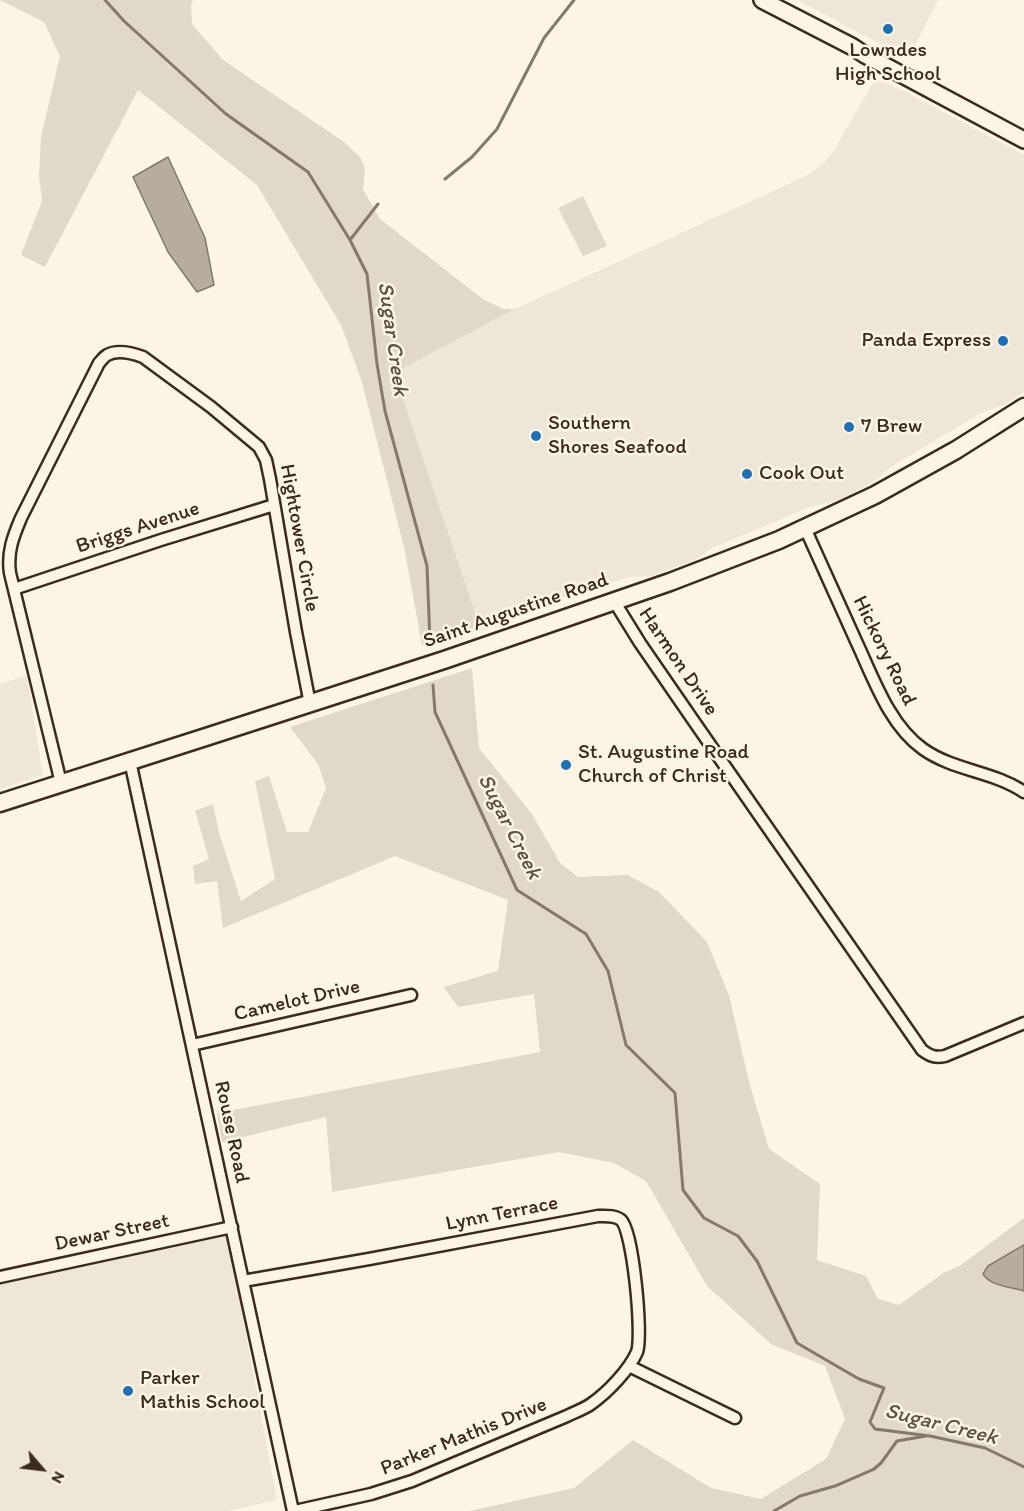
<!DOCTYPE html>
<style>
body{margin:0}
#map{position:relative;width:1024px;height:1511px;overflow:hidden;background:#fcf5e5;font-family:Itim,sans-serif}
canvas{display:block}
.north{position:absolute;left:12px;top:1439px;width:60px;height:60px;-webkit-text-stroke:4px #fcf5e5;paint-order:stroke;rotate:118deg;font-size:16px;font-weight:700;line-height:24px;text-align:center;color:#3b2a1e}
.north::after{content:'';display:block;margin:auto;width:21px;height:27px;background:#3b2a1e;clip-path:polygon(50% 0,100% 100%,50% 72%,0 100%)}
</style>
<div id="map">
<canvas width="1024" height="1511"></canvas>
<div class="north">N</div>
</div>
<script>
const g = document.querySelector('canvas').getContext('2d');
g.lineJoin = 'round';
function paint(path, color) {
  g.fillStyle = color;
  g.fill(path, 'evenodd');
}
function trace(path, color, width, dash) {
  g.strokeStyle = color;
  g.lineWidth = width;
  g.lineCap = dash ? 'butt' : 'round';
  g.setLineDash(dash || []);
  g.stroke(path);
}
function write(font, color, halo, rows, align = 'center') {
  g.font = font + ' Itim,sans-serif';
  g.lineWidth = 5;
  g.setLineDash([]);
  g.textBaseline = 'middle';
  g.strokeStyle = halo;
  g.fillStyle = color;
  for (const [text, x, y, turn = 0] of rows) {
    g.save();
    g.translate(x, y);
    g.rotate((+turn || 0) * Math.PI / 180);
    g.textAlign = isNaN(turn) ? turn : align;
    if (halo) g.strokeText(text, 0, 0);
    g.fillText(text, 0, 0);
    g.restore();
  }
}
paint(new Path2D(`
 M 798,0 L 938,0 L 908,59 Z
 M 875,79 L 906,92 L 1024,155 L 1024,392 L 1006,404 L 981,413 L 891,467 L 872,483 L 838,500 L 810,507 L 712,548 L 693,561 L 651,576 L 629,577 L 532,608 L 510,622 L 482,631 L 394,373 L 515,309 L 806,176 L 824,163 L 833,152 Z
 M 27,675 L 43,775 L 0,789 L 0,684 Z
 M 227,1234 L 277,1500 L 228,1511 L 0,1511 L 0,1283 Z`), '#eee6d6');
paint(new Path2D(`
 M 0,0 L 193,0 L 191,5 L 192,24 L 223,60 L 344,142 L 361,158 L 365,169 L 363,189 L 380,219 L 484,300 L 504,309 L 515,309 L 394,373 L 480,626 L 422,645 L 404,547 L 361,379 L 341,325 L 257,185 L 138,90 L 45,267 L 21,255 L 42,201 L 39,176 L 41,137 L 60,56 L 44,22 Z
 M 583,196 L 607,246 L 583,256 L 558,208 Z
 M 472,668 L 479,748 L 532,814 L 560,863 L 578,877 L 628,875 L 659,892 L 707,942 L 729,995 L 749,1082 L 769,1149 L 820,1184 L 817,1260 L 866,1276 L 878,1299 L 899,1305 L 942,1274 L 961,1265 L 1024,1218 L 1024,1511 L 469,1511 L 574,1488 L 633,1440 L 711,1488 L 761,1499 L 826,1459 L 845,1419 L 825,1366 L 771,1344 L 707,1286 L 646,1181 L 614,1163 L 559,1152 L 332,1192 L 326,1117 L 222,1142 L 217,1113 L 540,1052 L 534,994 L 458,1007 L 444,987 L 498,971 L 508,900 L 395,856 L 223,928 L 217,881 L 195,884 L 193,866 L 209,859 L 195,811 L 213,804 L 219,833 L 241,901 L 275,879 L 255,781 L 269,776 L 287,832 L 308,832 L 326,788 L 318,764 L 290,727 Z`), '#e0d8c8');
const water = new Path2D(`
 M 168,157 L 205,238 L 214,285 L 197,292 L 168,252 L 133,177 Z
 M 1024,1245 L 1024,1291 C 1011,1287 990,1286 983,1274 L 988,1266 Z`);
paint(water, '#b7ad9e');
trace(water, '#85796b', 1.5);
trace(new Path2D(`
 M 105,0 L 124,21 L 226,114 L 308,172 L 350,240 L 367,274 L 377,364 L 385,411 L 427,566 L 430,643
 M 445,179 L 472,157 L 497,129 L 544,38 L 574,0
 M 350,240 L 378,204
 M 433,685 L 435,712 L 517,890 L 586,934 L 608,971 L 626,1045 L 675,1093 L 683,1190 L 704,1218 L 738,1236 L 757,1261 L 797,1343 L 859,1379 L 884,1388 L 870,1422 L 875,1429 L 930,1436 L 985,1448 L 1024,1467
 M 774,1511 L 800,1496 L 835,1486 L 874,1469 L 881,1463 L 897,1441 L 926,1436`), '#85796b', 3);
const street = new Path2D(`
 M 805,528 C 822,566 839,603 856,641 C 873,677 889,725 923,749 C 954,771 993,771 1024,792
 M 14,589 L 161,540 L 274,505
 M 614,601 L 640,643 L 693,720 L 922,1050 C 930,1056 935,1058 945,1056 L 1024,1023
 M 130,761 L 293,1511
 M 61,783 L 10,573 C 7,552 13,537 21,518 L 99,363 C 100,362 106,355 107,355 C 118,349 132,353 143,357 L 211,407 L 259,447 L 266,460 L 270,479 L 296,632 L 310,704
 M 192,1045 L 411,995
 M 0,1277 L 232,1227
 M 243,1281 L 369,1259 L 598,1216 C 605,1216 615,1215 621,1220 C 633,1231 643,1335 637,1352 C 629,1370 608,1392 591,1404 C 584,1409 575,1412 567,1416 L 412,1481 L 371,1494 L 295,1511
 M 629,1366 L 735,1418`);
const secondary = new Path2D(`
 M 762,0 L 853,47 L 865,55 L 1024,140`);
const primary = new Path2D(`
 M 0,803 L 209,736 L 444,660 L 670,582 L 779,540 L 875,495 L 956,450 L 1024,407`);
trace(street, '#3b2a1e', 15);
trace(secondary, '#3b2a1e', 20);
trace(primary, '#3b2a1e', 21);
trace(street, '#fcf5e5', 10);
trace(secondary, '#fcf5e5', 15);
trace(primary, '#fcf5e5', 16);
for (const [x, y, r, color] of [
 [888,29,6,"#1f6fb2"],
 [1003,341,6,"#1f6fb2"],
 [849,427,6,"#1f6fb2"],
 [536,436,6,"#1f6fb2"],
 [747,474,6,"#1f6fb2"],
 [566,765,6,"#1f6fb2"],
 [128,1391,6,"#1f6fb2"]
]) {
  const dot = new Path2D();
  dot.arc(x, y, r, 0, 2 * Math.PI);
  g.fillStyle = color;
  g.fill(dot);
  trace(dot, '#fcf5e5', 2);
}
write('21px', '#3b2a1e', '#fcf5e5', [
 ["Lowndes",888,51,"center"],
 ["High School",888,75,"center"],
 ["Panda Express",991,341,"right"],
 ["Southern",548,424],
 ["Shores Seafood",548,448],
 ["7 Brew",861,427],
 ["Cook Out",759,474],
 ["St. Augustine Road",578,753],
 ["Church of Christ",578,777],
 ["Parker",140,1379],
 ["Mathis School",140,1403]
], 'left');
write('21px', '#3b2a1e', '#fcf5e5', [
 ["Briggs Avenue",138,528,-18],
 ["Hightower Circle",299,538,80],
 ["Saint Augustine Road",516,611,-19],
 ["Hickory Road",884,651,64],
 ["Harmon Drive",678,662,56],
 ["Camelot Drive",297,1001,-13],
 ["Rouse Road",231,1132,78],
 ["Lynn Terrace",502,1214,-11],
 ["Dewar Street",112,1233,-12],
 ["Parker Mathis Drive",464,1437,-22]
]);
write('italic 22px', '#605144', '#fcf5e5', [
 ["Sugar Creek",392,339,82],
 ["Sugar Creek",509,827,63],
 ["Sugar Creek",941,1425,14]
]);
</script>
